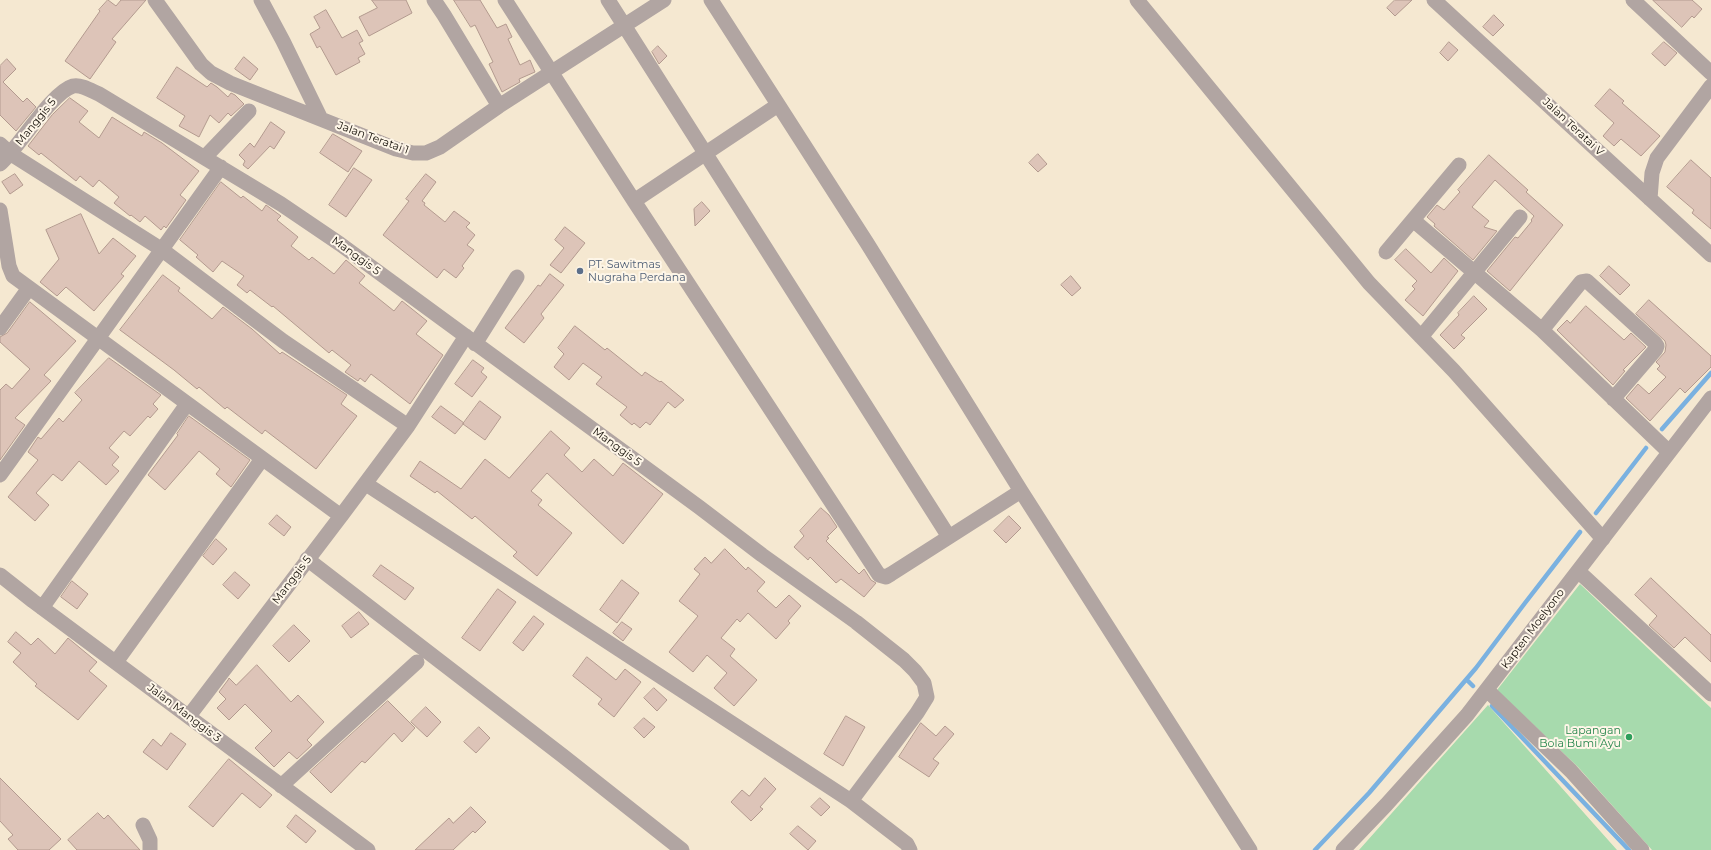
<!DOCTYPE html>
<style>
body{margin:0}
canvas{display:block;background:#f5e8d1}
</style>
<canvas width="1711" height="850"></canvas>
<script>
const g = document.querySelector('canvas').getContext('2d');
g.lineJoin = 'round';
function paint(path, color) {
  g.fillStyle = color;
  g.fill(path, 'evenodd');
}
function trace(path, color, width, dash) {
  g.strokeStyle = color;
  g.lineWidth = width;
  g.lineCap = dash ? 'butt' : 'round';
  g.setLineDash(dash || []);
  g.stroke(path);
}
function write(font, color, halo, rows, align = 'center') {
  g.font = font + ' Montserrat,sans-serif';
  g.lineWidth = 4;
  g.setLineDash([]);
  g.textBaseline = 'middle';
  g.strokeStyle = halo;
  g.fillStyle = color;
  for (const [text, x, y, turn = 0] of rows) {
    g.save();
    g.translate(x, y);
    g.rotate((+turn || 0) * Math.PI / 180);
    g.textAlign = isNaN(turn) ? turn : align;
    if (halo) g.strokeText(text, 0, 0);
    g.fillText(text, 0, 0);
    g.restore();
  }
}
paint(new Path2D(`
 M 1580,584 L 1711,708 L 1711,850 L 1652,850 L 1578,767 L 1497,690 Z
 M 1488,705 L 1617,850 L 1359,850 Z`), '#a7daad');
trace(new Path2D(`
 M 1662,429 L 1711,373
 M 1596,513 L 1646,448
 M 1467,680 L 1473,686
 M 1492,706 L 1629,850
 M 1315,850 L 1369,793 L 1476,668 L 1525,603 L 1580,532`), '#7ab1e0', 4.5);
const building = new Path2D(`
 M 108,0 L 116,6 L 121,0 L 146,0 L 112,39 L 116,42 L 90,79 L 65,61 L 100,11 L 99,10 Z
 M 372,0 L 406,0 L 412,13 L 369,36 L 359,17 L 377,8 Z
 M 454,0 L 480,0 L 497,28 L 506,24 L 512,37 L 508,39 L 520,65 L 530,60 L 535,72 L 519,79 L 520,82 L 502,92 L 489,64 L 493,62 L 475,25 L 471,27 Z
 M 1395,0 L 1412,0 L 1395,16 L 1387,8 Z
 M 1653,0 L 1692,0 L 1702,9 L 1694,18 L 1692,16 L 1682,27 Z
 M 326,10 L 342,38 L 357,30 L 363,41 L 359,43 L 365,54 L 358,58 L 360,62 L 336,75 L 320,46 L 317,48 L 310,34 L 320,28 L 314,17 Z
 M 1494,15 L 1504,25 L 1493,36 L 1483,27 Z
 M 1449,42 L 1458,50 L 1448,61 L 1440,53 Z
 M 1664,42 L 1677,53 L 1665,66 L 1652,54 Z
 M 658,46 L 667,56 L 659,64 L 652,52 Z
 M 244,57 L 258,69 L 250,80 L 235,69 Z
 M 7,59 L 16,69 L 3,82 L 23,102 L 27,98 L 36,107 L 16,131 L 0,115 L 0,66 Z
 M 177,67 L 207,87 L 211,83 L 217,87 L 228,97 L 231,93 L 235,95 L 244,104 L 231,116 L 228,113 L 219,123 L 210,115 L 199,137 L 179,126 L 185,116 L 157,98 Z
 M 1610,89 L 1624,101 L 1622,103 L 1660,136 L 1641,156 L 1621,139 L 1614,146 L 1603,136 L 1614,123 L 1595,106 Z
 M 70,98 L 88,111 L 79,122 L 99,138 L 112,117 L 142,136 L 144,132 L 162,143 L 199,171 L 180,195 L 186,200 L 166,228 L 164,226 L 161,230 L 145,216 L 140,222 L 131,215 L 130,216 L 114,203 L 119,197 L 99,180 L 93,187 L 80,176 L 76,181 L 41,153 L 39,155 L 28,146 L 52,115 Z
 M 271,122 L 285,132 L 274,149 L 270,146 L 248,169 L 243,165 L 245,161 L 239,155 L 250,143 L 254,147 Z
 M 333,134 L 362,151 L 348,172 L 320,153 Z
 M 1038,154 L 1047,164 L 1038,172 L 1029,163 Z
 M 1489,155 L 1528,190 L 1526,192 L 1563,225 L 1510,291 L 1487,271 L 1515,237 L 1518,238 L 1532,221 L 1531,220 L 1534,216 L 1495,180 L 1472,207 L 1489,221 L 1484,227 L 1497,231 L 1473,260 L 1434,226 L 1435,224 L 1427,217 L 1437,205 L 1444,210 L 1460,192 L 1458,190 Z
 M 1691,160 L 1711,178 L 1711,229 L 1692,213 L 1694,210 L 1667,187 Z
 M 354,168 L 372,180 L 346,217 L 329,205 Z
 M 15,174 L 23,185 L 10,194 L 2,182 Z
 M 426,174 L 436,182 L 422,201 L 425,203 L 424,205 L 445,222 L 454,211 L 470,223 L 466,227 L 475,235 L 467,245 L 474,250 L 462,266 L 464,268 L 456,278 L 444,269 L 437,278 L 383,235 L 409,201 L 406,199 Z
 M 221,182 L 241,198 L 243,196 L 262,211 L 266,205 L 281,216 L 277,220 L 298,237 L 291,246 L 309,260 L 312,257 L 334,274 L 346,260 L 365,276 L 359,283 L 394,311 L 402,301 L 427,321 L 416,334 L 443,355 L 410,404 L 371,374 L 365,382 L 360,378 L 358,381 L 345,372 L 351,365 L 332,350 L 329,353 L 273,306 L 272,307 L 250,290 L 247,293 L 237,285 L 244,276 L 222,261 L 213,272 L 196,257 L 198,255 L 180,240 Z
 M 702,202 L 710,211 L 695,226 L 694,209 Z
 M 81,214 L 99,254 L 113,238 L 136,256 L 121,274 L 124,276 L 94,311 L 66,287 L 57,296 L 40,282 L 59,259 L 46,230 Z
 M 565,227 L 585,243 L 561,273 L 550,265 L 564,248 L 555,240 Z
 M 1406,249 L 1431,273 L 1444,258 L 1458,271 L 1423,316 L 1405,300 L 1415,289 L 1412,286 L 1417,281 L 1395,260 Z
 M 1609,266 L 1630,285 L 1620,295 L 1600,276 Z
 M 550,274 L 564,285 L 541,314 L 544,318 L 524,343 L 505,328 L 538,285 L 540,286 Z
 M 163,275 L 180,288 L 178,291 L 212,319 L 223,307 L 252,329 L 280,354 L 282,352 L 347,395 L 341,404 L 357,416 L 316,469 L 265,430 L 262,434 L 227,407 L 225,409 L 199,387 L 197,389 L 174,370 L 120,330 Z
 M 1071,276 L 1081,288 L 1072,296 L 1061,285 Z
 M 1474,296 L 1487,309 L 1461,335 L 1465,338 L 1454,349 L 1440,335 L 1459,315 L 1458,313 Z
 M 1649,300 L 1711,356 L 1711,367 L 1685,393 L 1680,388 L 1650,421 L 1626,398 L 1638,384 L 1649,394 L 1666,377 L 1657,369 L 1660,366 L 1656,362 L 1665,352 L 1666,345 L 1665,341 L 1636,314 Z
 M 30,302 L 76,341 L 44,375 L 51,381 L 15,418 L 25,425 L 0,460 L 0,390 L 6,384 L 12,389 L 30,369 L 0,342 L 0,337 L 7,333 Z
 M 1586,306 L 1624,340 L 1631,333 L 1646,347 L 1623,370 L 1625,371 L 1613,385 L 1557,330 L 1567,320 L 1570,323 Z
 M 575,326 L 605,350 L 607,348 L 642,376 L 645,372 L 660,382 L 661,381 L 684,400 L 675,408 L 668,402 L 650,425 L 646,422 L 640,428 L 634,423 L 632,425 L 620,415 L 627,407 L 596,384 L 602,377 L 583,363 L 569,380 L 554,367 L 564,354 L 558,348 Z
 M 109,358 L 161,395 L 153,404 L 158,409 L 150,418 L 148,416 L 130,436 L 124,431 L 109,448 L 119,457 L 112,465 L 119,471 L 106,485 L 79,461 L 62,481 L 53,474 L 36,493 L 49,505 L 35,521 L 8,497 L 38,460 L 28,452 L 38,437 L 41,439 L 59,418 L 63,422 L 82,400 L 75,393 Z
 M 473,360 L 484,368 L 481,372 L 487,377 L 472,397 L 455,384 Z
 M 480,401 L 501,417 L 485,440 L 463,424 Z
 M 441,406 L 464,423 L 455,434 L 432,417 Z
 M 189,416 L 250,460 L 231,487 L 216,474 L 220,469 L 199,451 L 165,490 L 148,475 L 178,435 L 177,434 Z
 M 551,431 L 570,448 L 564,455 L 582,472 L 594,459 L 613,476 L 623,463 L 663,494 L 623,544 L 547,473 L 531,491 L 542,500 L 538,505 L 572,533 L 537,576 L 513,556 L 517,552 L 475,516 L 472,519 L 437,491 L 435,493 L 410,476 L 420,461 L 461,489 L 485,459 L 509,478 Z
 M 821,508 L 829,515 L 837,527 L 827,537 L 829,538 L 826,541 L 859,574 L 864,569 L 871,580 L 876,583 L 864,597 L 841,579 L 836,583 L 810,557 L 808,560 L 794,547 L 804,536 L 800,531 Z
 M 277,515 L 291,527 L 284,536 L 269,524 Z
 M 1009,516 L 1021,528 L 1006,543 L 994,531 Z
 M 216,539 L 227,549 L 213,565 L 203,556 Z
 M 725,549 L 746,570 L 748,567 L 765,582 L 757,591 L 776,608 L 789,595 L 801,606 L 788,621 L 790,623 L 776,639 L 748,613 L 740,622 L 737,619 L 721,638 L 735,649 L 730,656 L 757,680 L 734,706 L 714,688 L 727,673 L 707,655 L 693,672 L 669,652 L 698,616 L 679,601 L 700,574 L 694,569 L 705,557 L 711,563 Z
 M 381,565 L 414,588 L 405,600 L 373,576 Z
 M 235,572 L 250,585 L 238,599 L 223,585 Z
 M 1651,578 L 1711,635 L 1711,662 L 1685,637 L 1674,648 L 1649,625 L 1657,616 L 1635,595 Z
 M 622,580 L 639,593 L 617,623 L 600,610 Z
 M 72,581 L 88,594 L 77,609 L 61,597 Z
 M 498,589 L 516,602 L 480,651 L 462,638 Z
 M 359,612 L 369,624 L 351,638 L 342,626 Z
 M 534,616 L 544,624 L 523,651 L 513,643 Z
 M 622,622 L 632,629 L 623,641 L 613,633 Z
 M 294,625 L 310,641 L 289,662 L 273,646 Z
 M 16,632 L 31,645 L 38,638 L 55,654 L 68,638 L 97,662 L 89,671 L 107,686 L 78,720 L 35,686 L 37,684 L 13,662 L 21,653 L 8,642 Z
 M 587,657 L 616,680 L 625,669 L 641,682 L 614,717 L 598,704 L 602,699 L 573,676 Z
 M 257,665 L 291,702 L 298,695 L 324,722 L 307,740 L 312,745 L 297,759 L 289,752 L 274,767 L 255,748 L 272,731 L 245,704 L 229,720 L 217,708 L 226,699 L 219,692 L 228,680 L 229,678 L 236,685 Z
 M 654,688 L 667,700 L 657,711 L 644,698 Z
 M 388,701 L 415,728 L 402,742 L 394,733 L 365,763 L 362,761 L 331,793 L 310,772 Z
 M 426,707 L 441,722 L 427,737 L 411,722 Z
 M 846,716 L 865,727 L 843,766 L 824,754 Z
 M 644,718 L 655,727 L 644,738 L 634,728 Z
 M 921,723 L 936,736 L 945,726 L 954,734 L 933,759 L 939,763 L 929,777 L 899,757 Z
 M 479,727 L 490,738 L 476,753 L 464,742 Z
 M 171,733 L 186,744 L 167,770 L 143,752 L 153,739 L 161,746 Z
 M 229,759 L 272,795 L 260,808 L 242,793 L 213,827 L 189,807 Z
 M 0,778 L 61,839 L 49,850 L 18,850 L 8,839 L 13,835 L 0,821 Z
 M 765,778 L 776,789 L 760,807 L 763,809 L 751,821 L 731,802 L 742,790 L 749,796 Z
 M 820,798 L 830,807 L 821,816 L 811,807 Z
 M 471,807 L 486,822 L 475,833 L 473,831 L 453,850 L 415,850 L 449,818 L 453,823 Z
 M 98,813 L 104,819 L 108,815 L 140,850 L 77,850 L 68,840 Z
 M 296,815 L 316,831 L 306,843 L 287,827 Z
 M 798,826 L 816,841 L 808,850 L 790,834 Z`);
paint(building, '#ddc4b8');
trace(building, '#b39a8f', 1);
trace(new Path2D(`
 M 155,0 L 201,64 L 211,73 L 230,83 L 396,149 L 413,153 L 426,153 L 440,147 L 499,106 L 664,0
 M 261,0 L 283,41 L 321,119
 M 434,0 L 444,15 L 499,106
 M 505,0 L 634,201 L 879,575 L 886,577 L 891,574 L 1021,491
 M 608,0 L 949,537
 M 711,0 L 867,243 L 1021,491 L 1250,850
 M 1137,0 L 1369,283 L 1454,371 L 1603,539
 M 1434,0 L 1711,255
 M 1633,0 L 1711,73
 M 0,144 L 11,154 L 161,249 L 283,341 L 408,426
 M 205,157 L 249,111
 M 0,164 C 19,147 52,92 73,86 C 81,84 92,91 99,94 L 281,204 L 340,244 L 699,507 L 762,555 L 856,622 L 904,660 L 915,671 L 924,683 L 927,697 L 917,713 L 851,801
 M 1650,199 L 1652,173 L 1657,158 L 1711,86
 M 634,201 L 778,105
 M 0,210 L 9,266 L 13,276 L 341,516 L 189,716
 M 1413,220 L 1542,330 L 1669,452
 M 1386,252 L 1459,165
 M 0,328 L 29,288
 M 1542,330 L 1581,282 L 1587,281 L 1655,343 L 1657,346 L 1656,349 L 1613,399
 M 1421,337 L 1520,217
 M 475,344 L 517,277
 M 0,475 L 221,167
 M 366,484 L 851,801 L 907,844 L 910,850
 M 341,516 L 408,426 L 466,336
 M 307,559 L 563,756 L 682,850
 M 1578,571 L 1711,694
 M 0,575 L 33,601 L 368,850
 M 42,608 L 187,404
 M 116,662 L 262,459
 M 1487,690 L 1571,771 L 1642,850
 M 281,786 L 417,662
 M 143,825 L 150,840 L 150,850
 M 1343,850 L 1386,805 L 1467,715 L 1711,398`), '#b1a5a2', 15);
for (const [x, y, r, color] of [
 [580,271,4,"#5c6f8a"],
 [1629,737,4,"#2e9e5b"]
]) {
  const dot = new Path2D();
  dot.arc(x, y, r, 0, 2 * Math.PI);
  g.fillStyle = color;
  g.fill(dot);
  trace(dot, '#fef6e8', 1.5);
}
write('11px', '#151009', '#fef6e8', [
 ["Manggis 5",36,122,-51],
 ["Jalan Teratai V",1573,127,43],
 ["Jalan Teratai 1",373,138,20],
 ["Manggis 5",356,256,36],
 ["Manggis 5",617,447,36],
 ["Manggis 5",292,580,-53],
 ["Kapten Moelyono",1533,629,-53],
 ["Jalan Manggis 3",184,713,37]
]);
write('11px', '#4e5e75', '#fef6e8', [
 ["PT. Sawitmas",588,265],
 ["Nugraha Perdana",588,278]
], 'left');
write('11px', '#27864d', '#fef6e8', [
 ["Lapangan",1621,731],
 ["Bola Bumi Ayu",1621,744]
], 'right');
</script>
